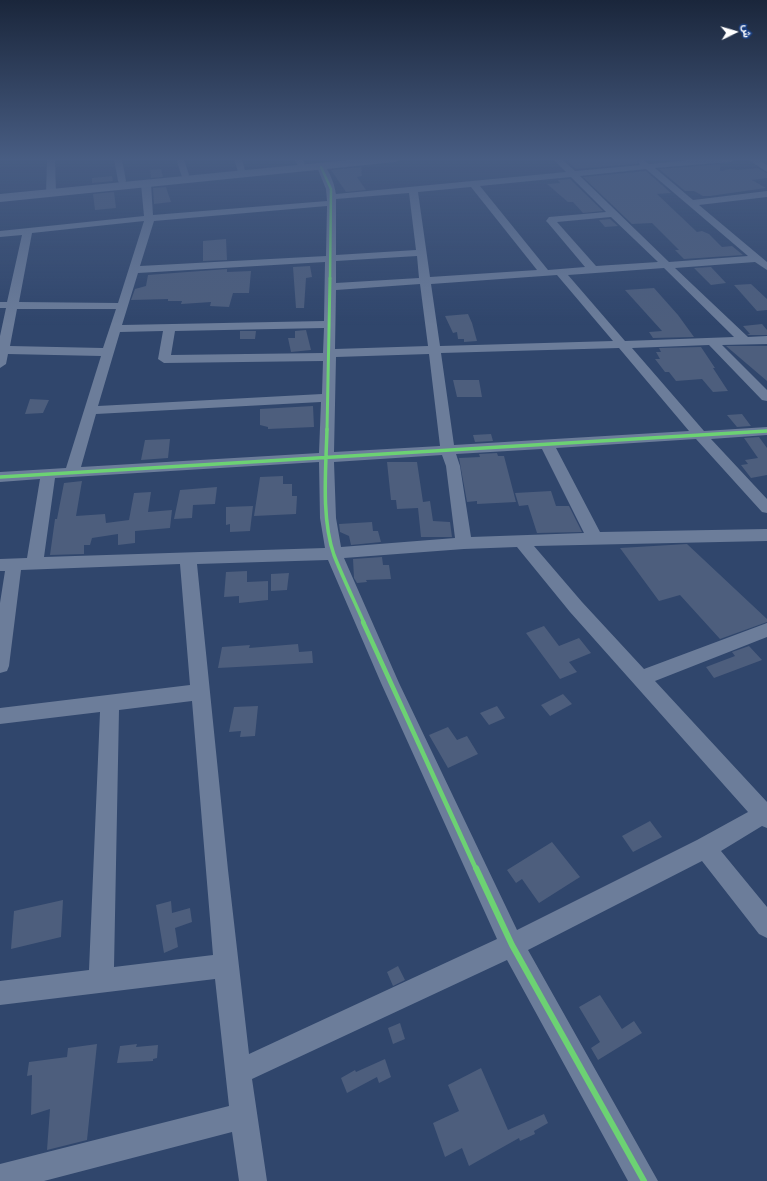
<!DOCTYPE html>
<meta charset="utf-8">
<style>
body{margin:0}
#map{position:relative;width:767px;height:1181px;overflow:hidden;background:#30466c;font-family:Cabin,Vazirmatn,sans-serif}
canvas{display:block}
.north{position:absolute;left:715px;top:12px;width:40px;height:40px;-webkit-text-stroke:3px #183f85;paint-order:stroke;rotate:85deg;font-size:11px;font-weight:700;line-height:16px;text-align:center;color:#fff}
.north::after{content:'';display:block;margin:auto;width:14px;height:18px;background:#fff;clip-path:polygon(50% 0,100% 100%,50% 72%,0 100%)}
</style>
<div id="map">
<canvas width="767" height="1181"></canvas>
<div class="north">ش</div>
</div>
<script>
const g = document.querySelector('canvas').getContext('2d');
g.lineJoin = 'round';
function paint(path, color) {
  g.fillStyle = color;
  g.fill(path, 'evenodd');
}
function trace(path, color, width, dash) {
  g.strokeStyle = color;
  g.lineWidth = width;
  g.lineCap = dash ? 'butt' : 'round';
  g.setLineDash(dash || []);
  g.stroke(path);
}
paint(new Path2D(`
 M 576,159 L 639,159 L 637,162 L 637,164 L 576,169 L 567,161 Z
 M 720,164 L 720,171 L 730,169 L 737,170 L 757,168 L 767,173 L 767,178 L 752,180 L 766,188 L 710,196 L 703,196 L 694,191 L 685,191 L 659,169 Z
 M 361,167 L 362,176 L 357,177 L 366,190 L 346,192 L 331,170 Z
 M 161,169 L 163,177 L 151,178 L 150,170 Z
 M 646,171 L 671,193 L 657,194 L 697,232 L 702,231 L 709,234 L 722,247 L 732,246 L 743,255 L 684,259 L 675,250 L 679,250 L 652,223 L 632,224 L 583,177 Z
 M 112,176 L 113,181 L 92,183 L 92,178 Z
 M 570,179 L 603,211 L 583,213 L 573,202 L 568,202 L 547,184 L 560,183 L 558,180 Z
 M 166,187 L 171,202 L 154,204 L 153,188 Z
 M 114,192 L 116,208 L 95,210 L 93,194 Z
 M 610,219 L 618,226 L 605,227 L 599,220 Z
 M 226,239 L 227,260 L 203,261 L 203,241 Z
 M 310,266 L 312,277 L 306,278 L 304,308 L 296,308 L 293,267 Z
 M 711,267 L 726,283 L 711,285 L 694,268 Z
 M 227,269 L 227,272 L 251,271 L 249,293 L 233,293 L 229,307 L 210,306 L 211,302 L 181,304 L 182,301 L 168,301 L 168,299 L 131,300 L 135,289 L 146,286 L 148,275 Z
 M 751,284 L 767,299 L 767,310 L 757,311 L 734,285 Z
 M 654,288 L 678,315 L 694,337 L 653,338 L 649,332 L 662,331 L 625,290 Z
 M 468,314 L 472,323 L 477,341 L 464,342 L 464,339 L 458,339 L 457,332 L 453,333 L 445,316 Z
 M 762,324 L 767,330 L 767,335 L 749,335 L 747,334 L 750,334 L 743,326 Z
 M 306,330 L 311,350 L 291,352 L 288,338 L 295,338 L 295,331 Z
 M 240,331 L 256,331 L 255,339 L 240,339 Z
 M 726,346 L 767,346 L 767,381 Z
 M 701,347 L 715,368 L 713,368 L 728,391 L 713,392 L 702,379 L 676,381 L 669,372 L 665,372 L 655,359 L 660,359 L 656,352 L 661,352 L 659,348 Z
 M 453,380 L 479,380 L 482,397 L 457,397 Z
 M 30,399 L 49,400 L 43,413 L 25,414 Z
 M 313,406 L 314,427 L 268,429 L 268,427 L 260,425 L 260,409 Z
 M 742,414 L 751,426 L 737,427 L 727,415 Z
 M 491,434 L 493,441 L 475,442 L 473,435 Z
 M 759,437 L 767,448 L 767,475 L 751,478 L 741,465 L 748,464 L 745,460 L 758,458 L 744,438 Z
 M 170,439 L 168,458 L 141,460 L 145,440 Z
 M 497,453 L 498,456 L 504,456 L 516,502 L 477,504 L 477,501 L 467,502 L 459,458 L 480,457 L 479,454 Z
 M 387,462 L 417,462 L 423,502 L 430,501 L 433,521 L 450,522 L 452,537 L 421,537 L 418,508 L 397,509 L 396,500 L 391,500 Z
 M 283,476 L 283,484 L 292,484 L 292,496 L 297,496 L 296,514 L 254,516 L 260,477 Z
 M 82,481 L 76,516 L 105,514 L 106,523 L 129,520 L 134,493 L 151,492 L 148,512 L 172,510 L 170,528 L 135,531 L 135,543 L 118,545 L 118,534 L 92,538 L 90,545 L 84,545 L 84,554 L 50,555 L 55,519 L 57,519 L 64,483 Z
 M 217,487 L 215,504 L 193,505 L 192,518 L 174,519 L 180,490 Z
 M 551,491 L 556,506 L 569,506 L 582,532 L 537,533 L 528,505 L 519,506 L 515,493 Z
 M 253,506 L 250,531 L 230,532 L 230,524 L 226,525 L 226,507 Z
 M 372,522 L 373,531 L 378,531 L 381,542 L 351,545 L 349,536 L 340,532 L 339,524 Z
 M 687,544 L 767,619 L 767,622 L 720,639 L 680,595 L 659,601 L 620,548 Z
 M 382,557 L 383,565 L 389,565 L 391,579 L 366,580 L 367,582 L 357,583 L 354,578 L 353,559 Z
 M 247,571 L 247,582 L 268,581 L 268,600 L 239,603 L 239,596 L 224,597 L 226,572 Z
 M 289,573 L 287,590 L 271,591 L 271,574 Z
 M 544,626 L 559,646 L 579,638 L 591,653 L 569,662 L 577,672 L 560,679 L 526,633 Z
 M 298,644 L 299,652 L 312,651 L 313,663 L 218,668 L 222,647 L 250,645 L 249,648 Z
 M 749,646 L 762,660 L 714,678 L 706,667 L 735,656 L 732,652 Z
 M 563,694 L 572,704 L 550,716 L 541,705 Z
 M 258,706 L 255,736 L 240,737 L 241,731 L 229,732 L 234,707 Z
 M 497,706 L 505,718 L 489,725 L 480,713 Z
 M 448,727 L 457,740 L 467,736 L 478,754 L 448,768 L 429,735 Z
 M 650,821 L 662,837 L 633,852 L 622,836 Z
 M 552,842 L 580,877 L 539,903 L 522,879 L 516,883 L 507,870 Z
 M 63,900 L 61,937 L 11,949 L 14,911 Z
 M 171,901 L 172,913 L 190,908 L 192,922 L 175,928 L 178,947 L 164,953 L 156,905 Z
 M 398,966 L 405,980 L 393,986 L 387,972 Z
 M 600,995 L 622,1029 L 634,1021 L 642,1033 L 598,1060 L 591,1048 L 600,1042 L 579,1007 Z
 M 400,1023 L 405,1039 L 393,1044 L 388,1028 Z
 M 97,1044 L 87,1140 L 47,1150 L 50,1109 L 31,1115 L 32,1075 L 27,1076 L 29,1062 L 67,1057 L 68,1048 Z
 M 137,1044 L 136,1047 L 158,1045 L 157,1058 L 153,1059 L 153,1061 L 117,1063 L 120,1046 Z
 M 385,1059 L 391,1077 L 379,1083 L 377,1077 L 347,1093 L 341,1078 L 355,1070 L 356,1072 Z
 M 481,1068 L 508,1130 L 544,1114 L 548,1123 L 534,1131 L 535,1134 L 520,1141 L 519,1138 L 469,1166 L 462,1148 L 445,1157 L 433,1123 L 459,1111 L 448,1085 Z`), '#4d5e7d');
paint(new Path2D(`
 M 47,159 L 55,159 L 56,193 L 51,196 L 46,193 Z
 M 114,159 L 122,159 L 126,181 L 125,183 L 119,183 L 118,181 Z
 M 176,159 L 184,159 L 189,175 L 188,177 L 182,177 Z
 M 234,159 L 242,159 L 245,170 L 244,172 L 238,172 Z
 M 294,159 L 303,159 L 305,164 L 301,167 L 298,166 Z
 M 553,159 L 562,159 L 575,171 L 640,165 L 638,162 L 642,159 L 649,164 L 697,159 L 735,159 L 731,162 L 655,168 L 693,200 L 767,191 L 767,197 L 699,205 L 767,262 L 767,270 L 755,262 L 675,268 L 748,337 L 767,336 L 767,344 L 722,345 L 767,390 L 767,401 L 762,400 L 709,345 L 632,348 L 704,431 L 767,427 L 767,435 L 711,439 L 767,499 L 767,513 L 762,512 L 696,439 L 556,448 L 600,532 L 767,529 L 767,541 L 534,546 L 582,602 L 644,669 L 767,623 L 767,637 L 655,681 L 767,802 L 767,828 L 762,826 L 721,851 L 767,907 L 767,938 L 759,934 L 702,861 L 528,950 L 658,1181 L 628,1181 L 507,960 L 252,1079 L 267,1181 L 239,1181 L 232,1132 L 44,1181 L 0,1181 L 0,1164 L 229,1106 L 215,979 L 0,1005 L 0,981 L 89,970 L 100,712 L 0,724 L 0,708 L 190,685 L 180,564 L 21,570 L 9,666 L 7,671 L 0,673 L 0,603 L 5,571 L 0,571 L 0,559 L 27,558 L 40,479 L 0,482 L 0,472 L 66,468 L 101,356 L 8,354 L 6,364 L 0,368 L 0,336 L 6,308 L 0,308 L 0,302 L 7,302 L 22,235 L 0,237 L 0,231 L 144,216 L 141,184 L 146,181 L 151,184 L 153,215 L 327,201 L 326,189 L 317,167 L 321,164 C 329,167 335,186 336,194 L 566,172 ZM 646,169 L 748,256 L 669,262 L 580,176 ZM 571,177 L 606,212 L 549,217 L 546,221 L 548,223 L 585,267 L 548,270 L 480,186 ZM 471,187 L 537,270 L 430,277 L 418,192 ZM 409,193 L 416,250 L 336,255 L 336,199 ZM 327,206 L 326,256 L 140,266 L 154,221 ZM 611,217 L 658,262 L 596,266 L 557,222 ZM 144,221 L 118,303 L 19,302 L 32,233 ZM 417,256 L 419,278 L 336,283 L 336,261 ZM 325,262 L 324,321 L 122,325 L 138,273 ZM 664,268 L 734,337 L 625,341 L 568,275 ZM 557,275 L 613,341 L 440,346 L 431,284 ZM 420,284 L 428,346 L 335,349 L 336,290 ZM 17,309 L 116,309 L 103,348 L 10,346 ZM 324,328 L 323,353 L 171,355 L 175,331 ZM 163,331 L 158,359 L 164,363 L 323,361 L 322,394 L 98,406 L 120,332 ZM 619,348 L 689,431 L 454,445 L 441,353 ZM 429,354 L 440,446 L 334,452 L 336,357 ZM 321,402 L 319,453 L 81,467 L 96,414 ZM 542,449 L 584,533 L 471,537 L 460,466 L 456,454 ZM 442,455 L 446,466 L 455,538 L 341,547 L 336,518 L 334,462 ZM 319,462 L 320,518 L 325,548 L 44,557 L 55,478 ZM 517,547 L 570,612 L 748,812 L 697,840 L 517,930 L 399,683 L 344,558 L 464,549 ZM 328,560 L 381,683 L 497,939 L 249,1054 L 228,870 L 197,564 ZM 192,701 L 213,955 L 114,967 L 119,710 Z
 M 747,159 L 758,159 L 767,165 L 767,172 Z`), '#6c7d9a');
paint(new Path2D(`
 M 358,159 L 401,159 L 396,162 L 0,202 L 0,194 Z`), '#72829e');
trace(new Path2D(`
 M 321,167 L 331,189 L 330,279`), '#6cd273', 2.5);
trace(new Path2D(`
 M 327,430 L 330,278`), '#6cd273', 3);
trace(new Path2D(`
 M 327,429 C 326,468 321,518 334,555 C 343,578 354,600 364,623
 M 0,477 L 767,431`), '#6cd273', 3.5);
trace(new Path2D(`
 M 363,622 L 476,869`), '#6cd273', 4.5);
trace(new Path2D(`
 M 476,868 L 512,945 L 644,1181`), '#6cd273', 6);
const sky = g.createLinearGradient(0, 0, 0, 325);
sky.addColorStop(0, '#1a263b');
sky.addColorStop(0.49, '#485d83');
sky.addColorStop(1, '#485d8300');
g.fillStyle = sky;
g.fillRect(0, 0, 767, 325);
</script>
